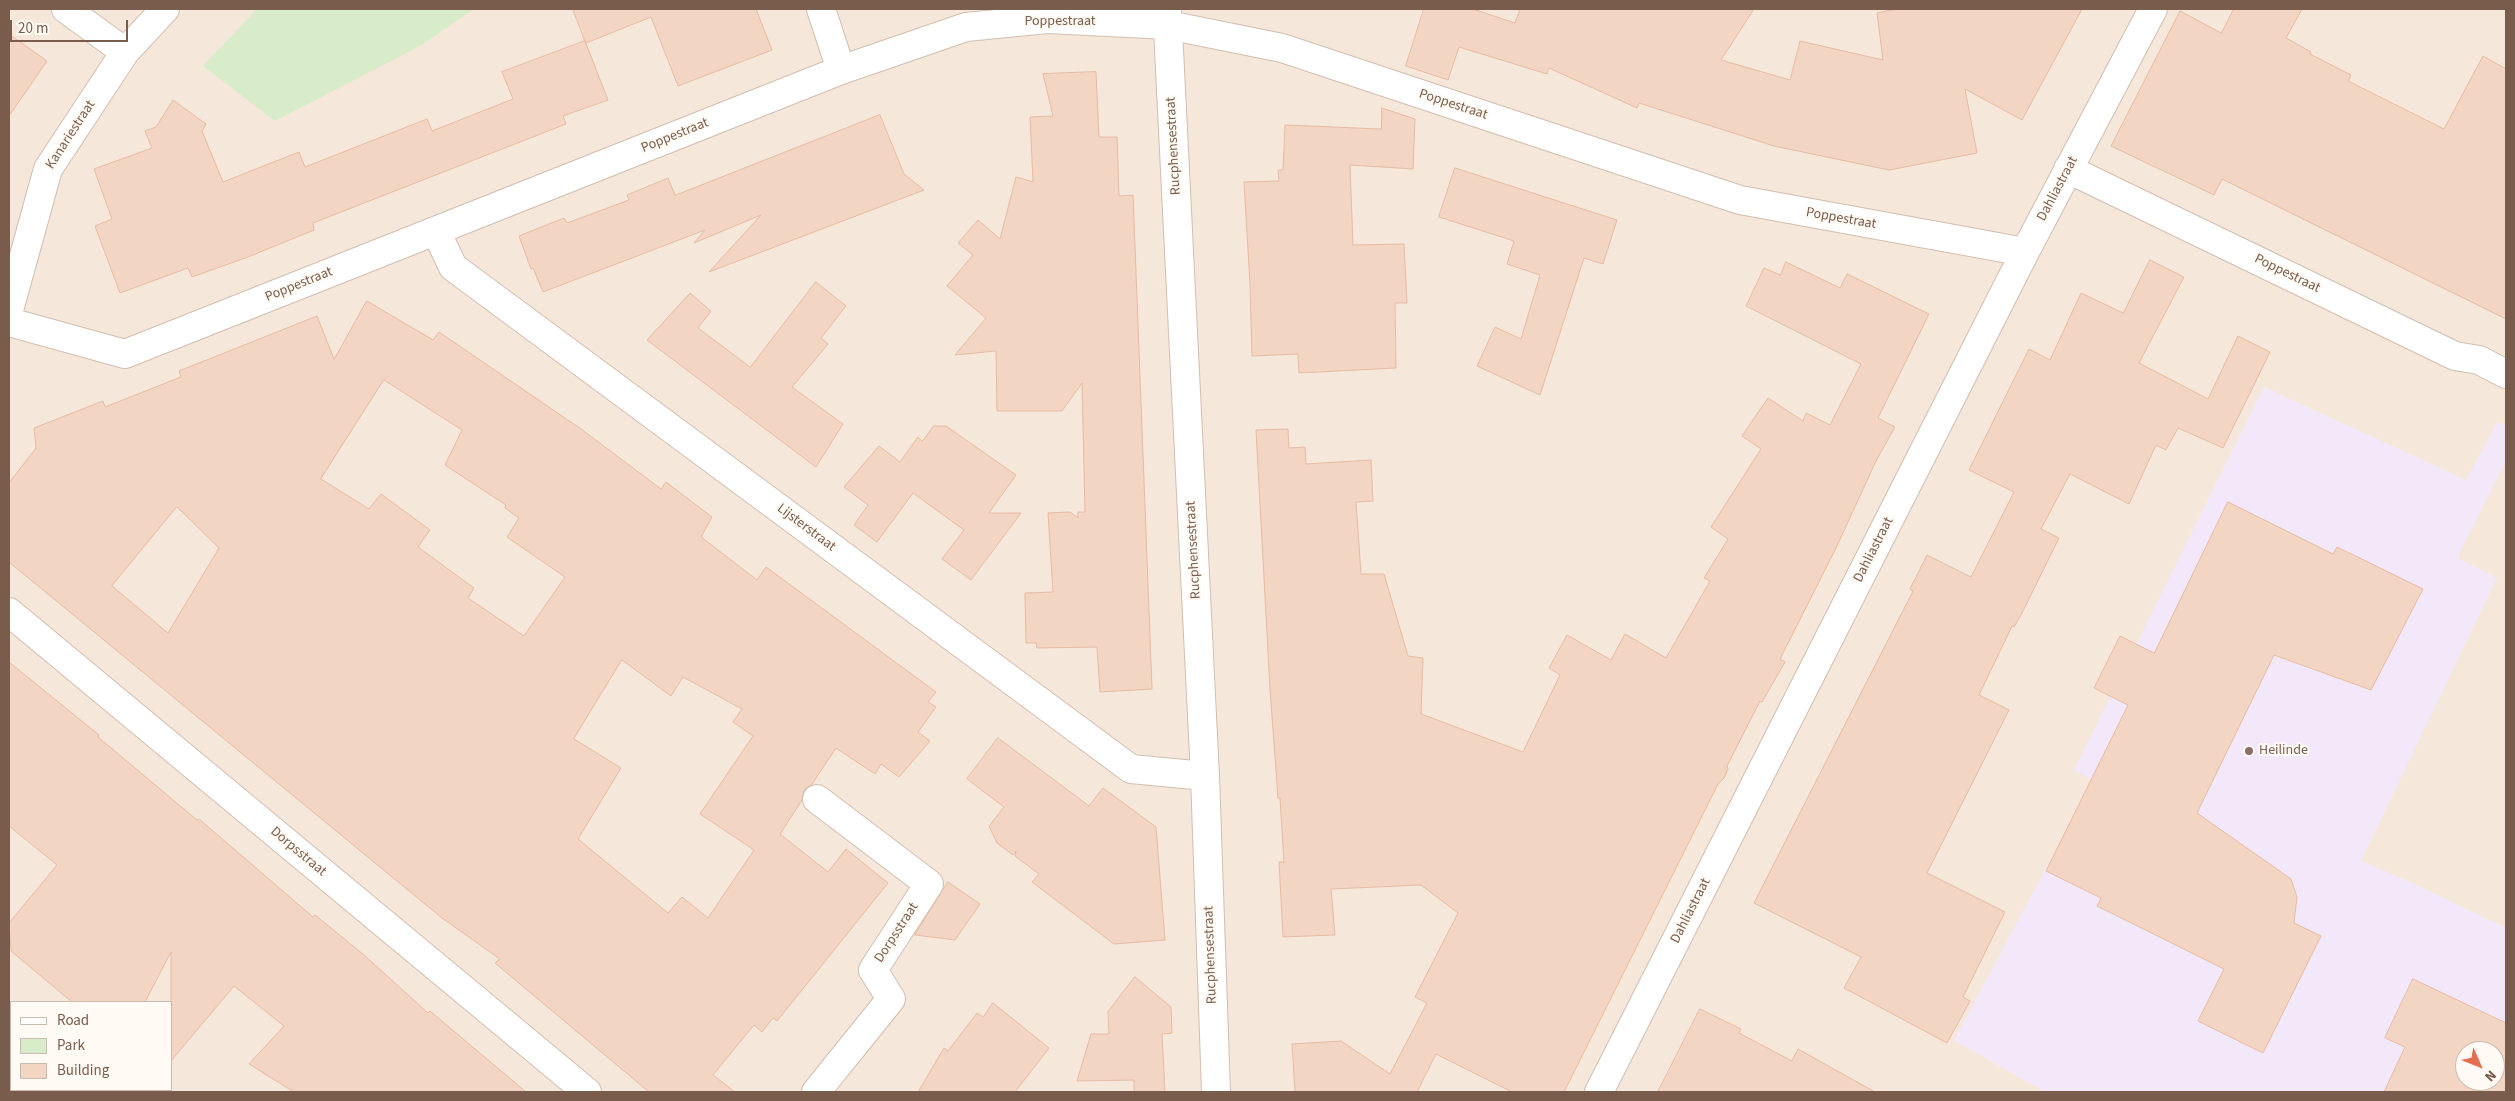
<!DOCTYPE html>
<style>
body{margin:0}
#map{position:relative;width:2515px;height:1101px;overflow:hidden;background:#fdf6ec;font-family:"Source Sans 3",sans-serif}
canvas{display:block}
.frame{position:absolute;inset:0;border:10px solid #7a5c4d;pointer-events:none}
.legend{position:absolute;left:10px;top:1001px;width:162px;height:90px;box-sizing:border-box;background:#fffaf3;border:1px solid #cabbb1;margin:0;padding:6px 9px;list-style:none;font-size:15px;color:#7a5c4d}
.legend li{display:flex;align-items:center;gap:10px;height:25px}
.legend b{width:25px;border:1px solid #cabbb1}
.north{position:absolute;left:2455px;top:1041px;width:50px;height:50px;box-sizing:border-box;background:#fffaf3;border:1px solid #cabbb1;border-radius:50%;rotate:134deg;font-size:14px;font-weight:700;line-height:20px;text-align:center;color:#7a5c4d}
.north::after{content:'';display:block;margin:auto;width:18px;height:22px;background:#e76f51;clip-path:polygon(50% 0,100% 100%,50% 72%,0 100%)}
.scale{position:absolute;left:10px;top:20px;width:118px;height:22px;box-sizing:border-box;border:2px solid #7a5c4d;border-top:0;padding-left:6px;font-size:15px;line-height:18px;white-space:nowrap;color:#7a5c4d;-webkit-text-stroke:4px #fffaf3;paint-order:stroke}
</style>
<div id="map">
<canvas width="2515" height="1101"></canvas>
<div class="frame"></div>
<ul class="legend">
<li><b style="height:6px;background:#fff"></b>Road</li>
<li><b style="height:14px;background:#d8ecc9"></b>Park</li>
<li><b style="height:14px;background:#f3d5c3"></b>Building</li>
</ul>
<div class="north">N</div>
<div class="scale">20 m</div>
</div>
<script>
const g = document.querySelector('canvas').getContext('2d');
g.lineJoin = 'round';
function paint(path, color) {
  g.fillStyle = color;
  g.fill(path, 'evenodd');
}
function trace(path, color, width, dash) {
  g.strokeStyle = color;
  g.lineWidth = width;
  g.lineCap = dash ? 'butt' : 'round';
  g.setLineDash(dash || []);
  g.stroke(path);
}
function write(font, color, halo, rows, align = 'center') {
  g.font = font + ' "Source Sans 3",sans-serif';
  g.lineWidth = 4;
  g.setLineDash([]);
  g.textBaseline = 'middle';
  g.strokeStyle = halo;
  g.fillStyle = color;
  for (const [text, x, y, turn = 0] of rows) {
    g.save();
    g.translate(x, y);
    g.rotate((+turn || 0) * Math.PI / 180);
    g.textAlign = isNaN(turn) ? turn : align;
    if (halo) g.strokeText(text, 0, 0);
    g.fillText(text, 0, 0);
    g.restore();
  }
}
paint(new Path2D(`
 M 9,9 L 2506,9 L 2506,1092 L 9,1092 ZM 11,1002 L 171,1002 L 171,1090 L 11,1090 ZM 2465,1051 L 2495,1051 L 2495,1081 L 2465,1081 Z`), '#f5e8da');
paint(new Path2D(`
 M 2264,387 L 2466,480 L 2497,422 L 2506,425 L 2506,461 L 2457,558 L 2497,578 L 2361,861 L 2415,884 L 2506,928 L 2506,1092 L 2045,1092 L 1954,1040 L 2051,859 L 2097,783 L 2074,770 ZM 2465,1051 L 2495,1051 L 2495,1081 L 2465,1081 Z`), '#f3e8fa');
paint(new Path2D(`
 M 257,9 L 474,9 L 422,45 L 275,121 L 203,66 Z`), '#d8ecc9');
const building = new Path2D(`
 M 573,9 L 756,9 L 772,50 L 678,86 L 651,17 L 586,43 Z
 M 1424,9 L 1473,9 L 1515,23 L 1520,9 L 1754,9 L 1721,60 L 1790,80 L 1800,41 L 1883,60 L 1877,13 L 1896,9 L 2082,9 L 2022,120 L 1965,89 L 1977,153 L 1889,170 L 1774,146 L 1639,103 L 1637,108 L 1549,68 L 1547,74 L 1459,47 L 1448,80 L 1406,66 Z
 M 2234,9 L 2302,9 L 2286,38 L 2311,52 L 2310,54 L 2351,75 L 2348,81 L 2444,129 L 2483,56 L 2506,69 L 2506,319 L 2222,179 L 2214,195 L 2111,146 L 2180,11 L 2221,33 Z
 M 9,34 L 47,61 L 9,116 Z
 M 585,41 L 608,100 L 563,116 L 566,124 L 313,223 L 314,230 L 248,257 L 192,277 L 188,268 L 120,293 L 95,226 L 112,219 L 94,169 L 152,148 L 145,131 L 156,127 L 173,100 L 206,124 L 202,131 L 223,182 L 299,152 L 305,167 L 427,119 L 432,131 L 513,99 L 502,72 Z
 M 1096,72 L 1099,137 L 1117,137 L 1119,196 L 1133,195 L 1152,689 L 1100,692 L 1097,647 L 1037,648 L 1036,643 L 1026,643 L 1025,593 L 1053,592 L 1048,513 L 1070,512 L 1078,518 L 1078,512 L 1085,512 L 1082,383 L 1062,411 L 997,411 L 996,351 L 955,355 L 986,318 L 947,286 L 973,255 L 958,243 L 978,220 L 1000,239 L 1016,177 L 1033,182 L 1030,117 L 1053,116 L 1043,74 Z
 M 1382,108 L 1415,119 L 1413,169 L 1350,165 L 1353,245 L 1404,244 L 1407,303 L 1395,303 L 1396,368 L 1299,373 L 1298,354 L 1252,356 L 1250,284 L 1244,182 L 1279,181 L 1278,170 L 1283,170 L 1285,125 L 1381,129 Z
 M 880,115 L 904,174 L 924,190 L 709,272 L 761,215 L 694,243 L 705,230 L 543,292 L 533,268 L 531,269 L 519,236 L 564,218 L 567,223 L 629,200 L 627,195 L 668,178 L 675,195 Z
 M 1455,168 L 1617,220 L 1603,264 L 1584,258 L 1540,395 L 1477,366 L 1495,327 L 1521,339 L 1540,275 L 1507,264 L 1514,241 L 1439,217 Z
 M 2150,260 L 2184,277 L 2139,363 L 2208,399 L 2238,336 L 2270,352 L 2223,448 L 2178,428 L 2166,450 L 2156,445 L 2129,504 L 2070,474 L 2041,529 L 2059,538 L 2021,615 L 2014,627 L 2012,626 L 1979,695 L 2009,710 L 1927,873 L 2005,912 L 1963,997 L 1970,1001 L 1947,1043 L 1844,988 L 1861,957 L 1754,903 L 1913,591 L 1910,589 L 1927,555 L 1971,577 L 2014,492 L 1969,470 L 2029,349 L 2050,360 L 2081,293 L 2123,313 Z
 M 1786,262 L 1840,288 L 1847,274 L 1929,314 L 1878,418 L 1895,427 L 1877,459 L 1835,550 L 1780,659 L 1785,662 L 1762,702 L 1760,701 L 1727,766 L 1728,769 L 1724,778 L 1718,784 L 1564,1092 L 1512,1092 L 1436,1054 L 1417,1092 L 1295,1092 L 1292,1044 L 1341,1041 L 1390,1074 L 1427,1003 L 1415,997 L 1458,913 L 1421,885 L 1331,889 L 1335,935 L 1283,937 L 1279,862 L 1284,862 L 1280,798 L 1278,798 L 1270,689 L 1256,430 L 1288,429 L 1289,448 L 1305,447 L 1306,464 L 1371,460 L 1373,501 L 1356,502 L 1361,574 L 1384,574 L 1408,656 L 1423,658 L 1421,714 L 1523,752 L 1560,675 L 1549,668 L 1567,635 L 1611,660 L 1625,634 L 1666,658 L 1710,581 L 1704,578 L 1728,539 L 1711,527 L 1761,449 L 1742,436 L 1768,398 L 1803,421 L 1806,413 L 1830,425 L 1861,364 L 1746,306 L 1764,268 L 1780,275 Z
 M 816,282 L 846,306 L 821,338 L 828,344 L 792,387 L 843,424 L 816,467 L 647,340 L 690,293 L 711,311 L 698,328 L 750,367 Z
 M 367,301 L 433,340 L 439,332 L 581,429 L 661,489 L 666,482 L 712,517 L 701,537 L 757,580 L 766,567 L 936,692 L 928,702 L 936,707 L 918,732 L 930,741 L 899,777 L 881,764 L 875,774 L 836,748 L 812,784 L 804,790 L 802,800 L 780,834 L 828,872 L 846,849 L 888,883 L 777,1021 L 773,1018 L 762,1032 L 754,1025 L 713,1075 L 735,1092 L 649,1092 L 495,963 L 500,959 L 442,918 L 9,562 L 9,483 L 36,448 L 34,428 L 103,401 L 105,407 L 181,377 L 179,371 L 317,316 L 334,359 ZM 384,380 L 462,430 L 445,465 L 506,505 L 505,508 L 519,518 L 507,537 L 565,577 L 524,636 L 468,598 L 474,588 L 418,547 L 430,530 L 381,494 L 369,509 L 321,479 ZM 177,507 L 219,548 L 168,633 L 112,586 ZM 622,660 L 671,696 L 683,677 L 742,709 L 733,722 L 753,736 L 700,814 L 754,850 L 708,918 L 682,897 L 668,913 L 578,839 L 621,768 L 574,739 Z
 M 934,426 L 946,426 L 1016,475 L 989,513 L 1021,513 L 971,580 L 942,559 L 964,530 L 913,493 L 877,542 L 854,525 L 868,505 L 844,487 L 879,446 L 900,462 L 918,437 L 922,441 Z
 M 2228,502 L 2333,554 L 2337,547 L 2423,589 L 2371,690 L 2274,655 L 2197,813 L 2291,879 L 2297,897 L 2294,923 L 2321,936 L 2263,1053 L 2198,1021 L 2224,969 L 2097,906 L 2101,898 L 2046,871 L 2128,705 L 2094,688 L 2120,636 L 2154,653 Z
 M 9,662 L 99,735 L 98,737 L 197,820 L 199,819 L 313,917 L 315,915 L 364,955 L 428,1013 L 430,1011 L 526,1092 L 294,1092 L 249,1064 L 284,1026 L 234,986 L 171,1061 L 171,952 L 145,1002 L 72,1002 L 11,951 L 9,923 L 57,865 L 9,826 Z
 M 998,738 L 1089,806 L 1103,788 L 1156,827 L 1165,940 L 1114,944 L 1032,882 L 1039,874 L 1015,856 L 1016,851 L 1013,855 L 997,843 L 989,826 L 1004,807 L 967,779 Z
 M 948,882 L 980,904 L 955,940 L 915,935 Z
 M 1135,977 L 1171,1007 L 1172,1033 L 1162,1034 L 1165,1092 L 1134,1092 L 1134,1080 L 1077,1081 L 1091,1034 L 1109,1034 L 1108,1012 Z
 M 2413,979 L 2506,1023 L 2506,1092 L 2384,1092 L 2405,1047 L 2385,1038 ZM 2465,1051 L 2495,1051 L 2495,1081 L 2465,1081 Z
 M 993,1003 L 1049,1048 L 1015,1092 L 918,1092 L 944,1048 L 948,1051 L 977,1013 L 983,1017 Z
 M 1700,1009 L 1741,1029 L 1739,1033 L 1792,1061 L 1798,1049 L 1875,1092 L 1658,1092 Z`);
paint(building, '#f3d5c3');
trace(building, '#e6bba3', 1);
const minor = new Path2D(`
 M 66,9 L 125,52
 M 821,9 L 841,70
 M 1167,9 L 1205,776 L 1216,1092
 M 2068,169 L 2455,356 L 2479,360 L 2506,374
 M 436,231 L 453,267 L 1131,769 L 1205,776
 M 9,310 L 48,169 L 125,52 L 165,9
 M 9,322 L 125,354 L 841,70 L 966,27 L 1047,19 L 1168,25 L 1282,48 L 1740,200 L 2025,252
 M 9,612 L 587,1092
 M 816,1092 L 891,999 L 873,970 L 929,884 L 817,799
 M 1599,1092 L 2025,252 L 2153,9`);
trace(minor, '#d1beb0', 30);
trace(minor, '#fff', 28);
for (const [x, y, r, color] of [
 [2249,751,5,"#8d6e63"]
]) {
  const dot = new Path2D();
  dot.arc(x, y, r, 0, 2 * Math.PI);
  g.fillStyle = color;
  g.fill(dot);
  trace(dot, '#fffaf3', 2);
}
write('14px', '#7a5c4d', '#fffaf3', [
 ["Poppestraat",1060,22],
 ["Poppestraat",1453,105,18],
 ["Kanariestraat",71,135,-57],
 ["Poppestraat",675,136,-22],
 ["Rucphensestraat",1174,146,-93],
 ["Dahliastraat",2058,189,-62],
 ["Poppestraat",1841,219,10],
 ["Poppestraat",2287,274,26],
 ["Poppestraat",299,285,-22],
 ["Lijsterstraat",806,528,37],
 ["Rucphensestraat",1194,550,-93],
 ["Dahliastraat",1874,550,-63],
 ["Dorpsstraat",298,852,40],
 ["Dahliastraat",1691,911,-63],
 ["Dorpsstraat",897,933,-57],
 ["Rucphensestraat",1211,955,-92]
]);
write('14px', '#785e54', '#fffaf3', [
 ["Heilinde",2259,751]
], 'left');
</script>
